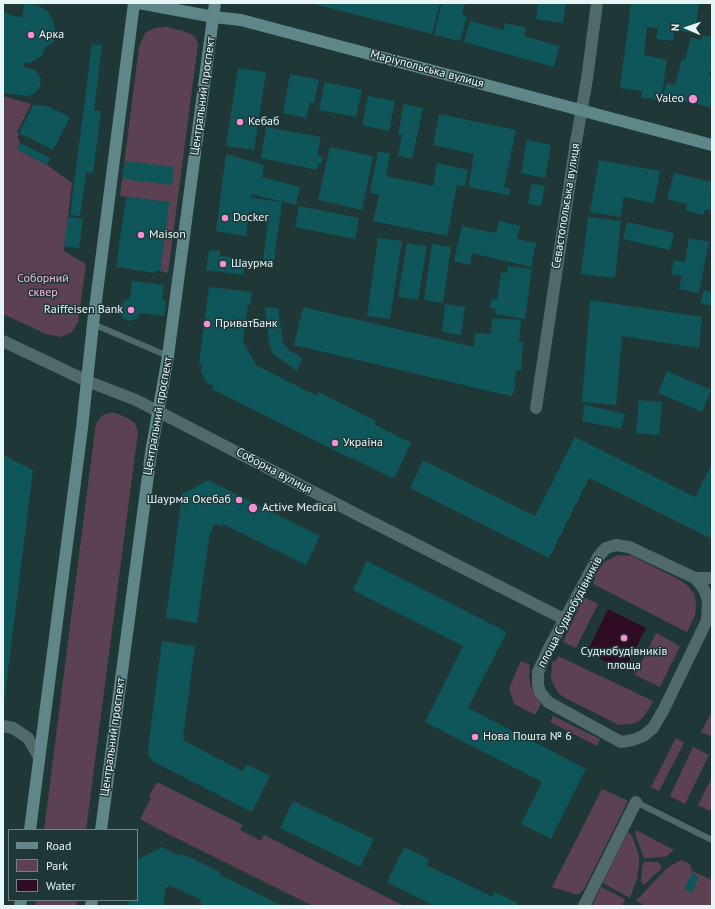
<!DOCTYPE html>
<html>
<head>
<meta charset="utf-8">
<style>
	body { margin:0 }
	#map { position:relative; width:715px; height:909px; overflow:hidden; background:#203738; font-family:"PT Sans",sans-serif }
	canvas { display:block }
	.frame { position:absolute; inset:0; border:4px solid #e8f5f6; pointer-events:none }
	.legend { position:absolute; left:8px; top:829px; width:130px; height:72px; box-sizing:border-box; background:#203738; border:1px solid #708384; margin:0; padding:5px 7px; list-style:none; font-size:12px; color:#e8f5f6 }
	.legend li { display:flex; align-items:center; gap:8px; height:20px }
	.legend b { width:20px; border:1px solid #708384 }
	.north { position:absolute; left:667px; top:8px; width:40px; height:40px; -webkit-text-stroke:3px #203738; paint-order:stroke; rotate:272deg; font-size:11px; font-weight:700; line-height:16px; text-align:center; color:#e8f5f6 }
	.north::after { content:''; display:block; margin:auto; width:14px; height:18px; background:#e8f5f6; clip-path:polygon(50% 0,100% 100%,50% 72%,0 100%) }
</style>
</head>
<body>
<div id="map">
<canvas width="715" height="909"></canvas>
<div class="frame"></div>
<ul class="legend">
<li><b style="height:5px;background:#5f878a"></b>Road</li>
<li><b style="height:11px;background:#5c4153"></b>Park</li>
<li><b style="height:11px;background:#2e0c24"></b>Water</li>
</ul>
<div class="north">N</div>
</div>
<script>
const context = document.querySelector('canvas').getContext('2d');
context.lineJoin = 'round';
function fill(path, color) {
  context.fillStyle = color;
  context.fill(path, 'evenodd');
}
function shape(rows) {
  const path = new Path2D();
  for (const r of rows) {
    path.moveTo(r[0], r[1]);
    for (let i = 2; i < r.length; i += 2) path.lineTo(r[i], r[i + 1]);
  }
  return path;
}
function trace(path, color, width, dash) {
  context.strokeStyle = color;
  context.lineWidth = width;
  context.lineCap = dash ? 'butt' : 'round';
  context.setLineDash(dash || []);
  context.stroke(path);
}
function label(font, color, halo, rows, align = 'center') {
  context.font = font + ' "PT Sans",sans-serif';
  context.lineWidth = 3;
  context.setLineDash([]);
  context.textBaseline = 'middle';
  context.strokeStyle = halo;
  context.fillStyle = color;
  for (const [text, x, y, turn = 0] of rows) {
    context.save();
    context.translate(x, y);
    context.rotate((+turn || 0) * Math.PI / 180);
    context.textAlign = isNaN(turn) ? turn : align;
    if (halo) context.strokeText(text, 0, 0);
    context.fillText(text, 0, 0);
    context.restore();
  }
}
const green = shape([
	[166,27,180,30,190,34,195,37,198,44,168,273,160,271,169,202,120,196,139,47,145,33,155,28],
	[3,96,31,104,17,132,19,134,17,138,20,141,17,149,48,166,72,183,64,251,86,264,78,322,72,332,61,337,46,334,3,314],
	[110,413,116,413,125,417,135,423,138,432,86,830,44,830,95,430,97,422,100,418,103,415],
	[618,555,632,556,680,580,688,586,695,595,696,606,695,615,687,632,593,584,595,579,594,578,604,562],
	[584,597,598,604,576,648,563,642],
	[656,633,680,646,660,687,635,675],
	[558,656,653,701,650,707,644,716,639,721,631,724,619,725,565,698,558,693,551,679,552,663,553,661,555,662],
	[521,661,530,665,529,677,531,687,541,704,535,715,514,704,509,688],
	[711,713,712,713,712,737,701,732],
	[553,716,600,739,597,746,550,722],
	[676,738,684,743,659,791,651,787],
	[693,747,709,755,685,804,670,796],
	[712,777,712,807,710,811,698,805],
	[157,782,243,825,240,830,261,841,264,835,404,906,313,906,168,834,140,819,151,798,149,796],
	[602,789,628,801,584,889,580,894,575,894,552,887],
	[636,829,636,830,674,850,665,857,644,858,635,834],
	[628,832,632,836,639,855,639,865,637,879,630,898,603,883],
	[681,860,690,864,692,871,712,880,712,906,646,906,636,901,667,868],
	[644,862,658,862,661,866,661,869,644,885,641,881,642,866],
	[601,887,625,899,622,906,592,906],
	[36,900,77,900,76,906,35,906]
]);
const water = shape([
	[608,609,646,628,624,671,587,652]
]);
const building = shape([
	[25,3,37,5,47,11,52,18,55,29,54,42,46,46,42,55,34,61,29,63,24,63,24,67,32,69,36,71,41,79,40,85,38,90,32,95,28,96,3,93,4,12,13,16,22,17],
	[310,3,440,3,432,34],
	[442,3,465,3,462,15,467,16,460,41,434,35],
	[538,3,566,3,563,23,536,19],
	[631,3,699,3,695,33,675,30,673,41,656,39,658,28,640,26,647,27,644,55,667,60,662,94,657,94,657,99,641,98,642,91,620,88],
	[470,21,503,30,505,23,526,28,524,36,559,46,554,67,464,42],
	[703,35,712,37,712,72,710,72,709,75,712,76,712,108,663,95,667,83,675,85,682,59,685,60,691,37,701,40],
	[92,44,102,45,94,111,101,111,93,173,86,172,80,216,70,215],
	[238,68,266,72,254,150,226,146],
	[290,74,319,80,314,103,310,102,306,118,283,113],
	[325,82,362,90,356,117,319,110],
	[368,96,395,101,389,131,362,125],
	[404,104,423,108,412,159,398,156,402,134,398,134],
	[33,105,47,106,70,117,53,150,19,133],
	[439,114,516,130,504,187,510,188,509,195,468,187,474,154,433,145],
	[266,127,321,137,317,155,323,157,322,163,318,163,317,170,261,158],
	[527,140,551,145,545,178,521,173],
	[20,143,50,158,47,165,17,149],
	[330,147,373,156,362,210,318,200],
	[378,151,390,154,386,176,433,186,437,163,468,170,465,186,457,185,447,236,373,221,379,195,370,193],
	[226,154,264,165,262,177,300,187,296,205,251,194,251,198,282,202,274,260,263,259,269,215,249,212,246,236,216,231],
	[599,160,660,171,654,203,624,197,620,217,590,212],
	[125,161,174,167,172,185,123,179],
	[674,173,712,182,712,211,705,209,703,215,686,211,687,204,667,199],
	[532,184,545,186,541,206,528,204],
	[126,197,169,202,160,271,156,271,155,273,116,267],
	[299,206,359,218,355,239,295,227],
	[68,217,83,219,79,248,64,246],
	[588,217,621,221,615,278,581,274],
	[499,221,520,226,517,239,536,243,531,267,472,253,470,265,454,261,462,226,496,233],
	[627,222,674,233,670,250,623,239],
	[378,238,402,241,390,319,367,316],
	[689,238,709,242,699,293,679,289,682,276,671,274,674,260,685,262],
	[407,243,427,246,418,300,398,297],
	[432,244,451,247,443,303,424,300],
	[209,250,220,251,220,256,245,259,243,275,206,270],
	[508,266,532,269,525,319,495,314,496,309,490,308,492,299,497,300,501,272,507,273],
	[132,281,164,285,162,300,166,301,164,316,140,313,137,318,131,321,124,319,120,314,120,307,124,301,130,299],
	[209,287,252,292,250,305,248,305,243,341,256,365,317,396,319,392,376,421,374,424,411,443,395,477,392,478,352,458,352,459,212,389,214,386,207,383,201,372,202,364,199,364],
	[704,290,712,292,712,306,700,303],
	[590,300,702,317,699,348,622,336,616,405,582,402],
	[445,304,465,307,461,335,442,332],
	[265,307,278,308,283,343,289,350,302,358,297,371,273,354,269,343],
	[303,307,474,347,475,333,491,334,492,318,521,320,519,342,523,342,521,371,516,371,514,393,510,396,294,345],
	[667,371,711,390,702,412,658,393],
	[639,400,662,402,659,435,636,433],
	[585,405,625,414,621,429,582,421],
	[575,437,695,497,712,464,712,535,710,538,589,478,549,558,410,488,423,460,535,516],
	[3,455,33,470,4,702,3,702],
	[208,480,320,536,306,565,223,524,222,527,216,524,213,525,212,531,210,531,197,623,166,618,182,494],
	[367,561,507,632,468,708,586,769,551,839,521,824,542,782,425,722,463,646,353,590],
	[162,641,195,646,183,736,185,741,242,771,247,764,270,776,252,812,154,762,148,755,149,741],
	[293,801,374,839,360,867,280,828],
	[162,847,180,856,181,853,220,872,219,874,283,906,206,906,199,903,201,900,169,885,166,888,163,906,128,906,129,900,137,900,137,860],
	[404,847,429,859,426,865,493,897,495,892,518,903,516,906,435,906,387,882],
	[692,873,699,877,692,893,684,889]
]);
const lane = shape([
	[93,324,168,356],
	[636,802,712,840]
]);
const street = shape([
	[3,341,87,381,136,400,360,516,564,619],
	[536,408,576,142,587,79,597,3],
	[695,578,712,578],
	[707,620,708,600,704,589,695,578,629,547,616,545,606,548,598,557,548,650,538,672,538,685,540,692,548,702,621,742,633,740,643,736,653,728,664,709,712,610],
	[3,726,13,728,28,738,39,757],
	[584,906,636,802]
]);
const secondary = shape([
	[139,3,214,17,241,20,712,145],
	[30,830,82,428,93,324,134,3],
	[101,830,151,453,168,356,215,3],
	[20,906,21,900],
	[91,906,92,900]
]);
const markers = [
	[31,35,4,"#f491d4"],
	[693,99,5,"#f491d4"],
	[240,122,4,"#f491d4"],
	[225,218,4,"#f491d4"],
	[141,235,4,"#f491d4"],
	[223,264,4,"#f491d4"],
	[131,310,4,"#f491d4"],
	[207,324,4,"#f491d4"],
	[335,443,4,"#f491d4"],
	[239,500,4,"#f491d4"],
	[253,508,5,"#f491d4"],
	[624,638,4,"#f491d4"],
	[475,737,4,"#f491d4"]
];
const poiNames = [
	["Арка",39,35],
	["Valeo",684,99,"right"],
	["Кебаб",248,122],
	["Docker",233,218],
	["Maison",149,235],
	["Шаурма",231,264],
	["Raiffeisen Bank",123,310,"right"],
	["ПриватБанк",215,324],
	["Україна",343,443],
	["Шаурма Окебаб",231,500,"right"],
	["Active Medical",262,508],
	["Суднобудівників",624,652,"center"],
	["площа",624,666,"center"],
	["Нова Пошта № 6",483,737]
];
const streetNames = [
	["Маріупольська вулиця",427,69,15],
	["Центральний проспект",203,96,-82],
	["Севастопольська вулиця",566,206,-81],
	["Центральний проспект",158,416,-80],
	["Соборна вулиця",274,471,28],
	["площа Суднобудівників",570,612,-62],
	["Центральний проспект",113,737,-82]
];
const parkNames = [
	["Соборний",43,279],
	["сквер",43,293]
];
fill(green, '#5c4153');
fill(water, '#2e0c24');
fill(building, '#0f565b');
trace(lane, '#50696b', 6);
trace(street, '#50696b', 12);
trace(secondary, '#5f878a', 12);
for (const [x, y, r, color] of markers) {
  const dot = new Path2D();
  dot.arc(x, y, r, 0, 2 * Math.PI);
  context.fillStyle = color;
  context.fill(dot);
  trace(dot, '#203738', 1.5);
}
label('12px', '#e8f5f6', '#203738', poiNames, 'left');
label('12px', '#e8f5f6', '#203738', streetNames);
label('12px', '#f9b6e2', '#203738', parkNames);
</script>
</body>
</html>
